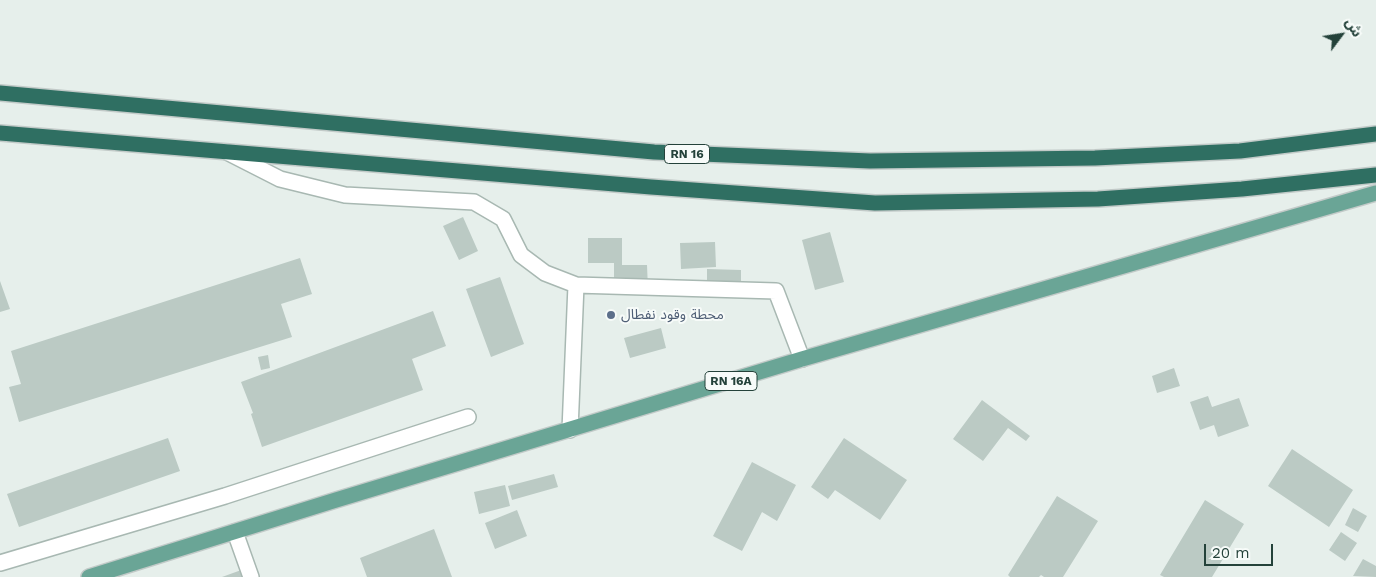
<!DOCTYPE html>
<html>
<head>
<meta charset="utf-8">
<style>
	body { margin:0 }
	#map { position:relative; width:1376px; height:577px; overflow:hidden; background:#e6efeb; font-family:"Work Sans","Noto Sans Arabic",sans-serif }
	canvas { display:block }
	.north { position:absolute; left:1316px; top:10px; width:50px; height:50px; -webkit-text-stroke:4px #f7fbf9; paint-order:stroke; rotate:59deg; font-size:14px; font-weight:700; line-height:20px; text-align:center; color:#24423a }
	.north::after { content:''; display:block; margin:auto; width:18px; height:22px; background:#24423a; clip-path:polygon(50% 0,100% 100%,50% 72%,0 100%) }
	.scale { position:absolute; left:1204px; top:544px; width:69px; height:22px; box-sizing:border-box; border:2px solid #24423a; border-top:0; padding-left:6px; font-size:15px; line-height:18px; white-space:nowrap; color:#24423a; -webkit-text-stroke:4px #f7fbf9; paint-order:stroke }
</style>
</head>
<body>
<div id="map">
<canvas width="1376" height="577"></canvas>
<div class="north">ش</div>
<div class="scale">20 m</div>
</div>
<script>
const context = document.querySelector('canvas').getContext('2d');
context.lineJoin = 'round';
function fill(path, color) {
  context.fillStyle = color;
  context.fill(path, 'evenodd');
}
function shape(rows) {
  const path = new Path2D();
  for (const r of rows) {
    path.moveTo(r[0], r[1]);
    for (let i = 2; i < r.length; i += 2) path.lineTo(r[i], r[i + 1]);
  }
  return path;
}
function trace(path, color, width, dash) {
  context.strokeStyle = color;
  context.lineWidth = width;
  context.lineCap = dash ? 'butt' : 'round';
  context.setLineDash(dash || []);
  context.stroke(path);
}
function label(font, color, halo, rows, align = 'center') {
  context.font = font + ' "Work Sans","Noto Sans Arabic",sans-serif';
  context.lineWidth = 4;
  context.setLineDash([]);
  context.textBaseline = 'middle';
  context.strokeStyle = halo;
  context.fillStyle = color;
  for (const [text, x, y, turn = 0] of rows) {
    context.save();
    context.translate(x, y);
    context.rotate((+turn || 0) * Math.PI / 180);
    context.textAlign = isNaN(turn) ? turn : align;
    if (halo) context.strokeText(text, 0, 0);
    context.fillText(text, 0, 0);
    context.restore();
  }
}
const building = shape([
	[463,217,478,251,459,260,443,226],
	[830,232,844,282,815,290,802,240],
	[588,238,622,238,622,265,647,265,648,289,614,289,614,263,588,263],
	[715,242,716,267,681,269,680,243],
	[300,258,312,294,281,304,292,337,19,422,9,387,21,384,11,351],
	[707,269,741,270,741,294,707,293],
	[500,277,524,344,491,357,466,289],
	[0,281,10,309,0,312],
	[433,311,446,346,412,359,423,390,262,447,251,414,253,413,241,382],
	[661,328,666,348,630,358,624,338],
	[268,355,270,368,261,370,258,357],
	[1174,368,1180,386,1157,393,1152,376],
	[1208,396,1212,407,1239,398,1249,426,1218,437,1214,425,1200,430,1190,402],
	[982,400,1030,436,1026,441,1008,428,983,461,953,439],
	[168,438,180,471,19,527,7,494],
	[844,438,907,480,880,520,835,490,828,499,811,487],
	[1292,449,1353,490,1329,527,1268,486],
	[752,462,796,485,777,521,762,512,742,551,713,536],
	[554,474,558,487,512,500,508,486],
	[505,485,510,506,479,514,474,492],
	[1057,496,1098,521,1063,577,1044,577,1041,575,1039,577,1010,577,1008,575],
	[1205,500,1244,524,1212,577,1164,577,1160,575],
	[1353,508,1367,516,1358,532,1345,525],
	[517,510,527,536,495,549,485,523],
	[434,529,452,577,367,577,360,558],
	[1341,532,1357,543,1345,561,1329,550],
	[1363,559,1376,566,1376,577,1353,576],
	[244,569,247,577,222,577]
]);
const minor = shape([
	[227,152,280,179,345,195,474,202,503,219,521,255,545,273,576,285,776,291,802,359],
	[570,430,576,285],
	[235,532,251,577],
	[0,563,225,496,468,417]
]);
const major = shape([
	[89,577,336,500,802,359,1376,193]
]);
const highway = shape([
	[0,93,654,152,870,161,1095,158,1240,151,1376,134],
	[0,133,651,187,875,203,1098,199,1242,189,1376,175]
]);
const markers = [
	[611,315,5,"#5c6f8a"]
];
const shields = [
	[687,154,45],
	[731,381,52]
];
const shieldNames = [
	["RN 16",687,154],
	["RN 16A",731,381]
];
const serviceNames = [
	["محطة وقود نفطال",621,315]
];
fill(building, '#bbcac4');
trace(minor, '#a8b8b2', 18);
trace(major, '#c2cac8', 18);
trace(highway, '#c2cac8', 18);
trace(minor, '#fff', 15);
trace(major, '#6aa596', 15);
trace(highway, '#2f6f62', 15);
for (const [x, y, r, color] of markers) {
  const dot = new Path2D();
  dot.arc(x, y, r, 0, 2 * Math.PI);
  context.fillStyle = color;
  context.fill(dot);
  trace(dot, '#f7fbf9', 2);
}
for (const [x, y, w] of shields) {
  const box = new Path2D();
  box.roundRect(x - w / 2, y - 9.5, w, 19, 4);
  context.fillStyle = '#f7fbf9';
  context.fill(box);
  trace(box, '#24423a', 1);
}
label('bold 12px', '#24423a', null, shieldNames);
label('14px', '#4e5e75', '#f7fbf9', serviceNames, 'left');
</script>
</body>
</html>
